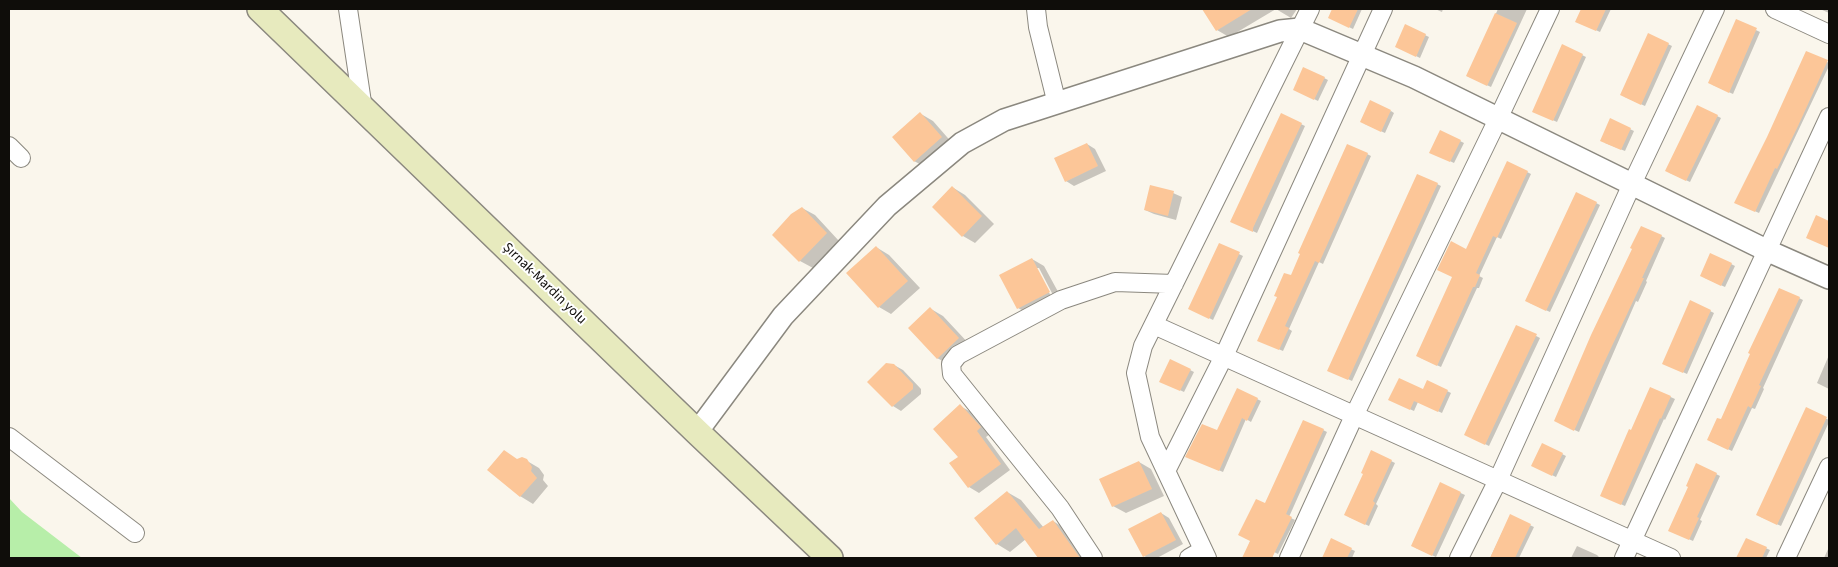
<!DOCTYPE html>
<html>
<head>
<meta charset="utf-8">
<style>
	body { margin:0 }
	#map { position:relative; width:1838px; height:567px; overflow:hidden; background:#faf6ec; font-family:"Source Sans 3",sans-serif }
	canvas { display:block }
	.frame { position:absolute; inset:0; border:10px solid #0f0d0a; pointer-events:none }
</style>
</head>
<body>
<div id="map">
<canvas width="1838" height="567"></canvas>
<div class="frame"></div>
</div>
<script>
const context = document.querySelector('canvas').getContext('2d');
context.lineJoin = 'round';
function fill(path, color) {
  context.fillStyle = color;
  context.fill(path, 'evenodd');
}
function shape(rows) {
  const path = new Path2D();
  for (const r of rows) {
    path.moveTo(r[0], r[1]);
    for (let i = 2; i < r.length; i += 2) path.lineTo(r[i], r[i + 1]);
  }
  return path;
}
function trace(path, color, width, dash) {
  context.strokeStyle = color;
  context.lineWidth = width;
  context.lineCap = dash ? 'butt' : 'round';
  context.setLineDash(dash || []);
  context.stroke(path);
}
function label(font, color, halo, rows, align = 'center') {
  context.font = font + ' "Source Sans 3",sans-serif';
  context.lineWidth = 4;
  context.setLineDash([]);
  context.textBaseline = 'middle';
  context.strokeStyle = halo;
  context.fillStyle = color;
  for (const [text, x, y, turn = 0] of rows) {
    context.save();
    context.translate(x, y);
    context.rotate((+turn || 0) * Math.PI / 180);
    context.textAlign = isNaN(turn) ? turn : align;
    if (halo) context.strokeText(text, 0, 0);
    context.fillText(text, 0, 0);
    context.restore();
  }
}
const water = shape([
	[9,498,22,512,82,558,9,558]
]);
const shadow = shape([
	[1204,9,1276,9,1229,37,1217,30],
	[1276,9,1297,9,1291,18],
	[1334,9,1362,9,1353,29,1330,18],
	[1435,9,1443,9,1442,12],
	[1498,9,1527,9,1491,87,1467,76],
	[1582,9,1611,9,1600,32,1576,21],
	[1820,9,1829,9,1829,13],
	[1737,21,1760,32,1733,94,1713,85],
	[1406,26,1429,37,1420,58,1400,48],
	[1649,35,1672,46,1645,106,1625,97],
	[1807,52,1829,63,1829,66,1759,213,1739,204],
	[1582,55,1586,57,1557,122,1537,113],
	[1324,78,1328,80,1318,101,1298,91],
	[1391,111,1394,113,1385,133,1365,124],
	[921,114,933,121,954,145,927,168,914,161],
	[1282,115,1305,126,1257,233,1236,223],
	[1717,116,1721,118,1690,182,1670,173],
	[1611,120,1634,131,1625,151,1605,143],
	[1460,141,1464,143,1454,163,1435,154],
	[1087,144,1095,149,1106,171,1074,186,1066,181],
	[1367,154,1371,156,1323,264,1319,262,1289,329,1292,331,1283,351,1262,342,1302,254],
	[1527,172,1531,174,1501,239,1497,237,1479,276,1483,278,1479,288,1477,288,1441,367,1421,358,1467,250],
	[1437,184,1441,186,1352,381,1333,372],
	[952,187,965,195,994,224,975,243,963,236],
	[1173,193,1182,197,1176,220,1154,214,1145,210],
	[1596,203,1600,205,1550,312,1530,303],
	[802,208,815,215,839,241,813,268,800,261,773,235],
	[1661,236,1665,238,1646,281,1647,282,1638,302,1636,301,1579,432,1559,423],
	[1220,245,1243,256,1213,320,1193,310],
	[876,247,889,255,920,288,891,314,879,307],
	[1032,259,1044,266,1062,299,1031,315,1018,308],
	[1036,268,1039,268,1054,297,1052,298],
	[1731,264,1735,266,1725,287,1705,278],
	[1799,298,1803,300,1763,388,1764,389,1755,409,1752,408,1732,451,1712,442,1721,421],
	[931,309,943,316,971,346,950,365,937,358],
	[1710,311,1714,313,1687,374,1668,365],
	[1517,326,1540,338,1489,446,1469,436],
	[1829,355,1829,389,1817,383],
	[894,365,903,370,921,389,921,394,901,411,893,406,869,382],
	[1190,370,1194,372,1184,392,1165,383],
	[1651,388,1675,399,1665,420,1664,419,1625,506,1605,497,1631,432],
	[1423,391,1447,391,1451,393,1442,413,1418,402,1414,411,1394,402],
	[1257,399,1261,401,1251,422,1246,419,1223,472,1190,458],
	[960,406,971,412,990,434,986,437,1010,470,979,493,969,487,960,457],
	[1806,409,1829,420,1829,422,1781,526,1761,517],
	[1323,430,1327,432,1289,517,1295,520,1278,554,1274,552,1272,558,1243,558,1266,505],
	[1562,454,1566,456,1556,477,1537,468],
	[522,458,539,468,544,475,543,480,548,486,533,504,520,496,518,460],
	[1391,461,1395,463,1376,504,1378,506,1369,526,1349,517],
	[1139,462,1151,469,1164,496,1126,513,1113,506],
	[1716,474,1720,476,1700,520,1702,521,1693,541,1673,532],
	[1441,484,1465,495,1436,557,1416,548],
	[1007,492,1021,500,1044,528,1053,521,1066,529,1088,558,1040,558,1026,539,1010,552,997,544],
	[1161,513,1169,518,1183,544,1157,558,1148,558,1144,556],
	[1510,516,1534,527,1519,558,1490,558],
	[1746,539,1770,550,1766,558,1738,558],
	[1331,540,1355,551,1352,558,1323,558],
	[1577,546,1597,555,1600,558,1571,558],
	[1829,547,1829,558,1824,558]
]);
const building = shape([
	[1202,9,1252,9,1216,31],
	[1332,9,1358,9,1349,28,1328,18],
	[1581,9,1606,9,1596,31,1575,22],
	[1495,13,1517,23,1487,86,1466,76],
	[1736,19,1757,28,1729,93,1708,83],
	[1405,24,1426,34,1416,57,1395,47],
	[1648,33,1669,43,1641,105,1620,95],
	[1562,44,1583,54,1553,121,1532,112],
	[1806,51,1828,60,1798,126,1777,169,1775,168,1755,212,1734,203,1767,137],
	[1303,67,1325,77,1314,100,1293,90],
	[1370,100,1391,110,1381,132,1360,122],
	[1697,105,1718,115,1686,181,1665,171],
	[920,112,942,137,914,162,892,137],
	[1281,113,1302,123,1253,228,1253,232,1230,222],
	[1610,118,1631,128,1621,150,1600,141],
	[1440,130,1461,140,1450,162,1429,153],
	[1087,143,1098,166,1065,182,1054,158],
	[1347,144,1368,153,1319,263,1315,261,1285,326,1289,328,1279,350,1257,341,1277,297,1274,296,1284,273,1291,275,1300,254,1298,253],
	[1507,161,1528,171,1497,238,1493,236,1476,273,1480,275,1475,287,1473,287,1437,366,1416,356,1452,277,1437,270,1451,241,1466,249],
	[1417,174,1438,183,1348,380,1327,371],
	[1150,185,1174,191,1168,216,1144,210],
	[952,186,982,216,962,237,932,207],
	[1576,192,1597,202,1546,311,1525,301],
	[802,207,827,233,799,262,772,235,791,214],
	[1816,215,1829,221,1829,248,1806,238],
	[1641,226,1662,235,1642,278,1644,278,1603,365,1574,431,1554,421,1591,335,1632,249,1630,248],
	[1219,243,1240,252,1209,319,1188,309],
	[876,246,908,281,878,308,846,273],
	[1710,253,1732,263,1721,286,1700,276],
	[1032,258,1050,292,1017,309,999,275],
	[1779,288,1800,297,1759,385,1761,386,1751,408,1748,406,1728,450,1707,440,1717,418,1721,419,1750,354,1748,353],
	[1690,300,1711,310,1683,373,1662,364],
	[930,307,959,338,937,359,908,328],
	[1516,325,1537,334,1485,445,1464,435],
	[1170,359,1191,369,1180,391,1159,382],
	[886,363,894,364,913,384,913,389,892,407,867,382],
	[1399,378,1423,389,1427,380,1448,390,1438,412,1414,401,1410,410,1388,400],
	[1650,387,1671,396,1661,419,1660,418,1621,505,1600,496,1629,429,1631,430],
	[1237,388,1258,398,1247,421,1242,418,1219,471,1185,457,1202,424,1217,430],
	[960,404,981,427,977,431,1001,464,968,488,949,463,958,457,933,429],
	[1806,407,1827,417,1777,525,1756,515],
	[1303,420,1324,429,1286,514,1292,517,1272,558,1242,558,1250,541,1238,535,1256,499,1265,503],
	[1542,443,1563,453,1552,476,1531,466],
	[504,450,517,459,522,457,527,459,532,467,531,471,537,478,520,497,487,470],
	[1371,450,1392,460,1373,501,1375,503,1365,525,1344,515,1363,474,1361,473],
	[1139,461,1152,489,1112,507,1099,479],
	[1696,463,1717,473,1697,517,1699,518,1689,540,1668,531,1688,487,1686,486],
	[1440,482,1461,492,1432,556,1411,546],
	[1007,491,1039,529,1053,520,1080,558,1038,558,1016,528,996,545,974,518],
	[1161,512,1176,540,1143,557,1128,529],
	[1510,514,1531,524,1515,558,1490,558],
	[1331,538,1352,548,1347,558,1322,558],
	[1746,538,1767,547,1762,558,1736,558]
]);
const minor = shape([
	[348,9,363,109],
	[1036,9,1038,27,1057,104],
	[1775,9,1829,34],
	[9,146,21,158],
	[1154,325,1671,558],
	[9,437,135,533],
	[1166,471,1224,356,1383,9],
	[1093,558,1060,508,952,374,951,364,958,355,1061,300,1115,282,1174,284],
	[1189,558,1203,550],
	[1207,558,1150,437,1136,373,1143,346,1310,9],
	[1289,558,1354,416,1498,119,1550,9],
	[1459,558,1498,480,1632,184,1715,9],
	[1624,558,1829,117],
	[1786,558,1829,467]
]);
const tertiary = shape([
	[697,432,783,316,887,206,962,143,1004,120,1280,31,1300,29,1414,77,1766,250,1829,278]
]);
const secondary = shape([
	[260,9,697,432,830,558]
]);
const streetNames = [
	["Şırnak-Mardin yolu",544,284,44]
];
fill(water, '#b7eea9');
fill(shadow, '#0003');
fill(building, '#fcc698');
trace(minor, '#8b887f', 20);
trace(tertiary, '#8b887f', 24);
trace(secondary, '#8b887f', 28);
trace(minor, '#fff', 18);
trace(tertiary, '#fff', 21);
trace(secondary, '#e7eabe', 25);
label('14px', '#0f0d0a', '#fff', streetNames);
</script>
</body>
</html>
